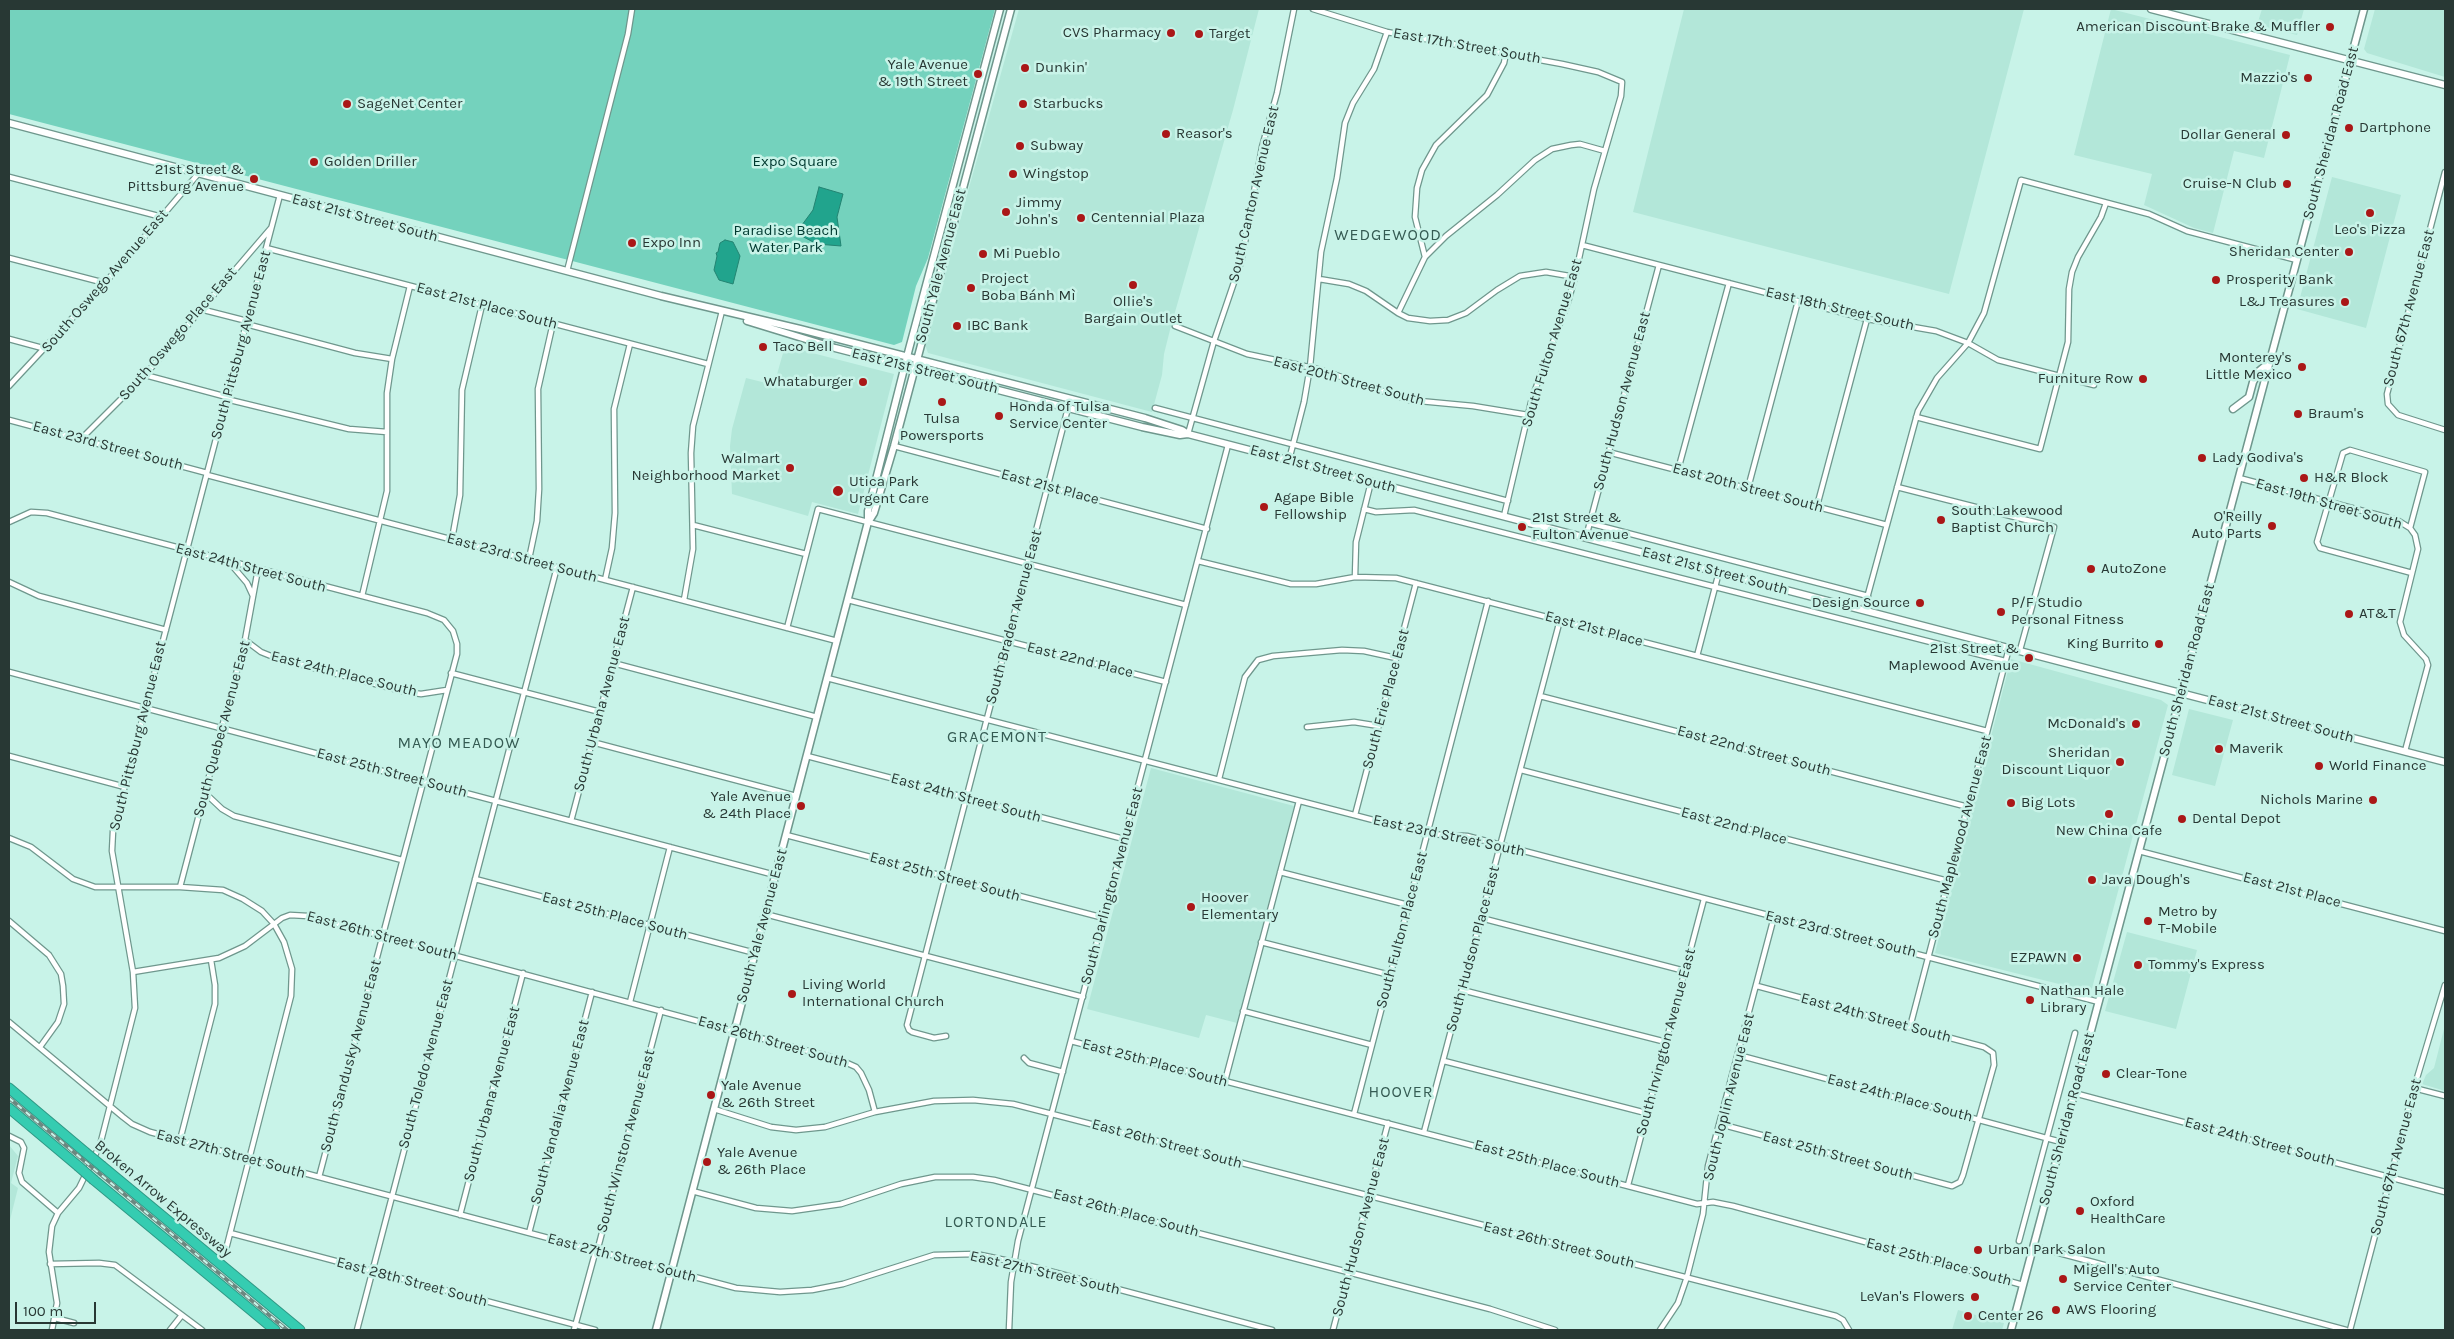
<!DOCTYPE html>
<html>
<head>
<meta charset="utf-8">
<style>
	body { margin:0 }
	#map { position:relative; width:2454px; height:1339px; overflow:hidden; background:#c8f3e8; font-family:Karla,sans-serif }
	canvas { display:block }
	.frame { position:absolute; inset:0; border:10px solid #283834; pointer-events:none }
	.scale { position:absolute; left:15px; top:1302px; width:81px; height:22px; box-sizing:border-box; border:2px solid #283834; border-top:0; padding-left:6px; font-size:15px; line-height:18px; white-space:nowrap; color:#283834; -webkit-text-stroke:4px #c8f3e8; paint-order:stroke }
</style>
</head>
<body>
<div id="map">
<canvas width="2454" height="1339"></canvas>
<div class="frame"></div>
<div class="scale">100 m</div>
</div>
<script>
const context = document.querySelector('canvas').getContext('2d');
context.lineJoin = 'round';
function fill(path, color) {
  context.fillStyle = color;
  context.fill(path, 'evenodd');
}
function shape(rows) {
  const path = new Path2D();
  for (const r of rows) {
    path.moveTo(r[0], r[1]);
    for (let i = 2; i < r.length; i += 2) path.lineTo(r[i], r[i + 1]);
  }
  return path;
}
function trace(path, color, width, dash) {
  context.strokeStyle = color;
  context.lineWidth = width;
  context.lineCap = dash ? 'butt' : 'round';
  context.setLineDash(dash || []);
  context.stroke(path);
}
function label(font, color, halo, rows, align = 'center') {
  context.font = font + ' Karla,sans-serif';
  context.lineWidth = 5;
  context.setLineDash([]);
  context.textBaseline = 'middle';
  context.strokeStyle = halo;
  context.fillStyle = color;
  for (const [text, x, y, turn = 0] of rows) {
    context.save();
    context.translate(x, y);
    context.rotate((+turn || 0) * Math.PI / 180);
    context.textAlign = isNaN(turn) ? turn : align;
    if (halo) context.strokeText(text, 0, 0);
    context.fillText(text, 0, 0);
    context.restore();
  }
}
const built = shape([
	[1019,9,1259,9,1233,110,1171,326,1164,354,1162,375,1152,412,928,353,925,345],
	[1684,9,2024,9,1949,294,1633,212],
	[2111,9,2290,55,2264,158,2234,151,2213,233,2194,228,2144,205,2152,174,2074,155],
	[2262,9,2304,9,2297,35,2257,25],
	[2375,9,2445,9,2445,77,2367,53,2364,49],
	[2332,177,2401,195,2366,328,2297,309],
	[785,346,894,374,858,514,812,502,808,516,732,494,730,446,732,429,746,378,774,385],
	[2011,659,2161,700,2168,705,2091,992,1935,953],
	[2189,709,2233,720,2215,786,2172,775],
	[1151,768,1294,806,1237,1023,1206,1015,1199,1038,1087,1009],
	[2127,932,2197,950,2176,1029,2105,1011],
	[2445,1025,2445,1091,2422,1084,2426,1075,2434,1068],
	[9,1145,18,1156,11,1183,18,1188,9,1224],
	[1958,1310,2004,1323,2002,1330,1952,1330]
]);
const green = shape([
	[9,9,995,9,928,258,916,286,902,342,894,345,9,114]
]);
const water = shape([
	[819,187,843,194,837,217,841,246,817,244,796,233,813,210,819,187],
	[725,240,733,242,740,256,733,284,719,280,714,270,717,256,716,253,718,252,720,243,725,240]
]);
const street = shape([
	[1313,9,1387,32,1562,64,1598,72,1622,82,1621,96,1594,189,1575,277,1568,302,1532,398,1504,516],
	[2445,172,2387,394,2388,404,2398,415,2445,430],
	[9,177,162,217],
	[1582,245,1867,319,1936,331,1968,343,1998,360,2094,385],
	[266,248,708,364],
	[1425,257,1415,217,1417,188,1422,170,1436,145,1487,95,1504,63,1506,53],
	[9,258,105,283],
	[567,271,628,34,632,9],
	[1319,279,1349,284,1366,291,1398,313,1408,318,1430,321,1448,320,1466,313,1497,290,1520,276,1546,272,1575,277],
	[200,309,247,321],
	[1398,313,1425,257,1446,236,1497,195,1535,160,1552,149,1571,145,1580,144,1605,151],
	[246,324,355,353,392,359],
	[1175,326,1247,354,1318,369,1409,400,1473,406,1528,415],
	[9,339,46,349],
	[145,375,227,397],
	[9,386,105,283,198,174],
	[226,399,349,429,387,432],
	[1155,408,1508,501],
	[1916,417,2040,449,2068,342,2069,289,2072,272,2078,257,2101,217,2106,203],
	[9,420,207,473],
	[1188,434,1214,341,1242,259,1262,147,1277,93,1294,9],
	[81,439,145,375,271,228],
	[894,446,1207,529],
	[1608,452,1887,525],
	[1289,460,1304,402,1310,367,1321,252,1337,178,1345,123,1353,103,1374,69,1387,32],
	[1678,470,1729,283],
	[207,475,837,641],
	[2239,478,2397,520,2410,528,2415,535,2418,549,2400,622,2404,635,2426,659,2428,665,2405,751],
	[1897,487,2054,527,2020,650],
	[1748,488,1798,301],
	[1817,506,1867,319],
	[1364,509,1376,512,1414,510,2005,661],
	[9,522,31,512,47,513,427,613,444,620,453,631,457,644,457,654,319,1177],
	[1589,523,1868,596],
	[693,525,806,554],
	[2410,528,2425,472,2350,450,2343,453,2317,542,2320,548,2412,573],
	[1586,537,1659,265],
	[452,539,460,495,462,390,482,305],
	[529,559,537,521,539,489,538,389,553,323],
	[1198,561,1291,584,1316,584,1355,577,1396,578,1987,731],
	[229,562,247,583,253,596],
	[1355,577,1356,542,1371,482],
	[605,580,612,548,615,513,614,409,630,344],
	[9,582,39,596,166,630],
	[362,596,387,491,387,393,392,359,410,286],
	[684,600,693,549,691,453,693,426,722,311],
	[848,600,1166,682],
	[1864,609,1918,411,1937,378,1968,343,1984,313,2021,180,2149,214,2187,231,2297,260],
	[787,628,818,509,1186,605],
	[245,640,261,652,276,658,406,692,421,694,447,690],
	[1697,656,1719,572],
	[613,663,817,717],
	[9,672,775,875],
	[451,673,600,712],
	[827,678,1427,834,1467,836,2099,1002],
	[1540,696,1968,807],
	[1307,727,1354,722,1379,726],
	[592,742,796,796],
	[9,756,125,787],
	[807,756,1124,839],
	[1521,770,1948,881],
	[1219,779,1245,677,1258,660,1273,656,1342,650,1364,651,1396,658],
	[205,793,222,809,234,816,402,860],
	[1355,815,1416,583],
	[571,821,633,587],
	[786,835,1104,918],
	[9,838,31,847,73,879,95,887,180,887,223,890,243,899,262,911,274,924,284,942,292,969,291,996,225,1253],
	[2139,851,2445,931],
	[1280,872,1408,905],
	[475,879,755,953],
	[180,887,245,640,258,569],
	[765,914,1083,997],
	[1481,918,1685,971],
	[9,921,49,955,61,974,63,986,64,1004,58,1022,40,1047],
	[1261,942,1390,975],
	[133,972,219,958,245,946,282,918,290,915,308,916,838,1059,856,1067,861,1073,869,1090,875,1112],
	[1462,990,1666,1042],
	[630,1002,670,847],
	[1243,1011,1372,1045],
	[9,1022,123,1117,132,1124,150,1132,736,1288,780,1292,812,1290,843,1284,934,1255,976,1254,1019,1263,1272,1330],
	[1910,1027,2009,648],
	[946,1036,934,1038,912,1032,909,1030,907,1025,1068,408],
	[1071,1041,1697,1204,1713,1202,1733,1206,2023,1285],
	[1738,1055,2061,1142],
	[1024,1058,1029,1063,1063,1072],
	[1444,1061,1646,1113],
	[1225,1081,1299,801],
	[2414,1088,2445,1096],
	[2074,1093,2445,1192],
	[714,1109,771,1127,796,1130,825,1127,875,1112,934,1101,973,1100,1013,1104,1836,1316,1843,1320,1849,1330],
	[1354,1114,1488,601],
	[1720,1124,1952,1186,1960,1182,1963,1175,1994,1065,1993,1053,1984,1047,1757,986],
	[1424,1132,1560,620],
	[9,1136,21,1142,24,1148,19,1173,22,1182,58,1213],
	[180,1140,215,1004,215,985,211,960],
	[1628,1185,1704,899],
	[692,1191,756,1208,792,1211,841,1204,901,1184,935,1177,973,1177,994,1180,1490,1309,1555,1330],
	[460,1215,523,973],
	[230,1233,595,1330],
	[529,1233,592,992],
	[2019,1241,2075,1033],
	[2033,1246,2346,1330],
	[50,1264,99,1263,115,1265,202,1330],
	[55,1318,74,1323],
	[52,1330,57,1303,49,1252,52,1226,58,1213,79,1188,100,1145,135,1008,133,972,112,851,113,831,280,195],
	[170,1330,182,1315],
	[357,1330,557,567],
	[574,1330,594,1257,599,1244,661,1010],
	[1009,1330,1011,1282,1018,1241,1228,445],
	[1333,1330,1388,1123],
	[1660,1330,1678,1303,1687,1277,1703,1214,1708,1166,1774,917],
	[2350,1330,2414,1088,2445,985]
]);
const secondary = shape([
	[2151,9,2445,85],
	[9,123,661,296,800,329,1145,418,1182,430,1188,434,2445,762],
	[747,321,835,348,1142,427,1180,435,1188,434],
	[2233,409,2249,397,2253,382,2259,371,2270,362],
	[869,521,874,513,894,446,1011,9],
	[656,1330,868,522,868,511,909,349,1000,9],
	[2011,1330,2364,9]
]);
const highway = shape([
	[9,1088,85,1152],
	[9,1108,78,1166],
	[102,1166,300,1330],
	[94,1180,275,1330]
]);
const rail = shape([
	[9,1098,287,1330]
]);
const highwayBridge = shape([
	[85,1152,102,1166],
	[78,1166,94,1180]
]);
const markers = [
	[2330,27,5,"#aa1717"],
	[1171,33,5,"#aa1717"],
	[1199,34,5,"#aa1717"],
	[1025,68,5,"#aa1717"],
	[978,74,5,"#aa1717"],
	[2308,78,5,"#aa1717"],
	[347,104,5,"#aa1717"],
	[1023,104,5,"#aa1717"],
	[2349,128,5,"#aa1717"],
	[1166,134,5,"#aa1717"],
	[2286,135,5,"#aa1717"],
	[1020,146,5,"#aa1717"],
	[314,162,5,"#aa1717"],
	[1013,174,5,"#aa1717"],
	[254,179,5,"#aa1717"],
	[2287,184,5,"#aa1717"],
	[1006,212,5,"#aa1717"],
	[2370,213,5,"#aa1717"],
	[1081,218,5,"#aa1717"],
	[632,243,5,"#aa1717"],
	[2349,252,5,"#aa1717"],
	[983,254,5,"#aa1717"],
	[2216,280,5,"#aa1717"],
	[1133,285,5,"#aa1717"],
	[971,288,5,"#aa1717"],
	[2345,302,5,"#aa1717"],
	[957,326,5,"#aa1717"],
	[763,347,5,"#aa1717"],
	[2302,367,5,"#aa1717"],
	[2143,379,5,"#aa1717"],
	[863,382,5,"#aa1717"],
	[942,402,5,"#aa1717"],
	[2298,414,5,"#aa1717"],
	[999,416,5,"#aa1717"],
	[2202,458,5,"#aa1717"],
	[790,468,5,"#aa1717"],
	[2304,478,5,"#aa1717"],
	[838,491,6,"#aa1717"],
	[1264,507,5,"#aa1717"],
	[1941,520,5,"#aa1717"],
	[2272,526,5,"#aa1717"],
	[1522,527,5,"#aa1717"],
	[2091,569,5,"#aa1717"],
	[1920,603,5,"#aa1717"],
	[2001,612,5,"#aa1717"],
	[2349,614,5,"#aa1717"],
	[2159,644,5,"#aa1717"],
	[2029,658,5,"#aa1717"],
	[2136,724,5,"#aa1717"],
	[2219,749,5,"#aa1717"],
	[2120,762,5,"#aa1717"],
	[2319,766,5,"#aa1717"],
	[2373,800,5,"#aa1717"],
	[2011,803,5,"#aa1717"],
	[801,806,5,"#aa1717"],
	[2109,814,5,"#aa1717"],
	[2182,819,5,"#aa1717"],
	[2092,880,5,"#aa1717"],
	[1191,907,5,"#aa1717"],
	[2148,921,5,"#aa1717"],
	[2077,958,5,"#aa1717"],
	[2138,965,5,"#aa1717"],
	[792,994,5,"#aa1717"],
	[2030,1000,5,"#aa1717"],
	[2106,1074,5,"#aa1717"],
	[711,1095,5,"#aa1717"],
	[707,1162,5,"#aa1717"],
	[2080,1211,5,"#aa1717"],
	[1978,1250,5,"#aa1717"],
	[2063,1279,5,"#aa1717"],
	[1975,1297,5,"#aa1717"],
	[2056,1310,5,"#aa1717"],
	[1968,1316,5,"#aa1717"]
];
const poiNames = [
	["American Discount Brake & Muffler",2320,27,"right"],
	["CVS Pharmacy",1161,33,"right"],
	["Target",1209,34],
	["Yale Avenue",968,65,"right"],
	["& 19th Street",968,82,"right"],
	["Dunkin'",1035,68],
	["Mazzio's",2298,78,"right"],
	["SageNet Center",357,104],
	["Starbucks",1033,104],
	["Dartphone",2359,128],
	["Reasor's",1176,134],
	["Dollar General",2276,135,"right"],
	["Subway",1030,146],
	["Golden Driller",324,162],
	["21st Street &",244,170,"right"],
	["Pittsburg Avenue",244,187,"right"],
	["Wingstop",1023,174],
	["Cruise-N Club",2277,184,"right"],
	["Jimmy",1016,203],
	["John's",1016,220],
	["Centennial Plaza",1091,218],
	["Leo's Pizza",2370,230,"center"],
	["Expo Inn",642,243],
	["Sheridan Center",2339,252,"right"],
	["Mi Pueblo",993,254],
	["Project",981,279],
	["Boba Bánh Mì",981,296],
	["Prosperity Bank",2226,280],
	["Ollie's",1133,302,"center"],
	["Bargain Outlet",1133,319,"center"],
	["L&J Treasures",2335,302,"right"],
	["IBC Bank",967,326],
	["Taco Bell",773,347],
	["Monterey's",2292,358,"right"],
	["Little Mexico",2292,375,"right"],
	["Furniture Row",2133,379,"right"],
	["Whataburger",853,382,"right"],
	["Honda of Tulsa",1009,407],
	["Service Center",1009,424],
	["Braum's",2308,414],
	["Tulsa",942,419,"center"],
	["Powersports",942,436,"center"],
	["Lady Godiva's",2212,458],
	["Walmart",780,459,"right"],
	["Neighborhood Market",780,476,"right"],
	["H&R Block",2314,478],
	["Utica Park",849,482],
	["Urgent Care",849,499],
	["Agape Bible",1274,498],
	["Fellowship",1274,515],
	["South Lakewood",1951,511],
	["Baptist Church",1951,528],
	["O'Reilly",2262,517,"right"],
	["Auto Parts",2262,534,"right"],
	["21st Street &",1532,518],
	["Fulton Avenue",1532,535],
	["AutoZone",2101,569],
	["Design Source",1910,603,"right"],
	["P/F Studio",2011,603],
	["Personal Fitness",2011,620],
	["AT&T",2359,614],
	["King Burrito",2149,644,"right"],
	["21st Street &",2019,649,"right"],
	["Maplewood Avenue",2019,666,"right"],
	["McDonald's",2126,724,"right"],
	["Maverik",2229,749],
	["Sheridan",2110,753,"right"],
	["Discount Liquor",2110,770,"right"],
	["World Finance",2329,766],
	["Yale Avenue",791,797,"right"],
	["& 24th Place",791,814,"right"],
	["Nichols Marine",2363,800,"right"],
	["Big Lots",2021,803],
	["Dental Depot",2192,819],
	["New China Cafe",2109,831,"center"],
	["Java Dough's",2102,880],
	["Hoover",1201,898],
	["Elementary",1201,915],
	["Metro by",2158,912],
	["T-Mobile",2158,929],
	["EZPAWN",2067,958,"right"],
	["Tommy's Express",2148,965],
	["Living World",802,985],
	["International Church",802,1002],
	["Nathan Hale",2040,991],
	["Library",2040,1008],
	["Clear-Tone",2116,1074],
	["Yale Avenue",721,1086],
	["& 26th Street",721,1103],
	["Yale Avenue",717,1153],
	["& 26th Place",717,1170],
	["Oxford",2090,1202],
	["HealthCare",2090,1219],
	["Urban Park Salon",1988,1250],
	["Migell's Auto",2073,1270],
	["Service Center",2073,1287],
	["LeVan's Flowers",1965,1297,"right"],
	["AWS Flooring",2066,1310],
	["Center 26",1978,1316]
];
const streetNames = [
	["East 17th Street South",1467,46,10],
	["South Sheridan Road East",2331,133,-75],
	["South Canton Avenue East",1254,194,-77],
	["East 21st Street South",365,218,15],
	["South Yale Avenue East",941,266,-75],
	["South Oswego Avenue East",105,281,-49],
	["East 21st Place South",487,306,15],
	["South 67th Avenue East",2409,308,-75],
	["East 18th Street South",1840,309,13],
	["South Oswego Place East",178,334,-49],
	["South Fulton Avenue East",1552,343,-73],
	["South Pittsburg Avenue East",241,345,-75],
	["East 21st Street South",925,371,14],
	["East 20th Street South",1349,381,15],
	["South Hudson Avenue East",1622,401,-75],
	["East 23rd Street South",108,446,15],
	["East 21st Street South",1323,469,15],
	["East 21st Place",1050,487,15],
	["East 20th Street South",1748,488,15],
	["East 19th Street South",2329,504,16],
	["East 23rd Street South",522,558,15],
	["East 24th Street South",251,568,15],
	["East 21st Street South",1715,571,15],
	["South Braden Avenue East",1014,617,-75],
	["East 21st Place",1594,629,15],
	["East 22nd Place",1080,660,14],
	["South Sheridan Road East",2187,670,-75],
	["East 24th Place South",344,674,14],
	["South Erie Place East",1386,699,-75],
	["South Urbana Avenue East",602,704,-75],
	["East 21st Street South",2281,719,15],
	["South Quebec Avenue East",222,729,-75],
	["South Pittsburg Avenue East",138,736,-76],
	["East 22nd Street South",1754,751,15],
	["East 25th Street South",392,773,15],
	["East 24th Street South",966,798,15],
	["East 22nd Place",1734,826,15],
	["East 23rd Street South",1449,836,12],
	["South Maplewood Avenue East",1960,837,-75],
	["East 25th Street South",945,877,15],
	["South Darlington Avenue East",1112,886,-75],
	["East 21st Place",2292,890,15],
	["East 25th Place South",615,916,15],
	["South Yale Avenue East",762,926,-75],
	["South Fulton Place East",1402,930,-75],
	["East 23rd Street South",1841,934,14],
	["East 26th Street South",382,936,15],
	["South Hudson Place East",1473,949,-75],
	["East 24th Street South",1876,1018,15],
	["East 26th Street South",773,1042,16],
	["South Irvington Avenue East",1666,1042,-75],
	["South Sandusky Avenue East",351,1056,-75],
	["East 25th Place South",1155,1063,15],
	["South Toledo Avenue East",426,1064,-75],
	["South Urbana Avenue East",492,1094,-75],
	["South Joplin Avenue East",1729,1097,-76],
	["East 24th Place South",1900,1098,15],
	["South Vandalia Avenue East",560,1112,-75],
	["South Sheridan Road East",2067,1119,-75],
	["South Winston Avenue East",626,1141,-75],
	["East 24th Street South",2260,1142,15],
	["East 26th Street South",1167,1144,15],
	["East 27th Street South",231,1154,15],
	["East 25th Street South",1838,1156,15],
	["South 67th Avenue East",2396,1157,-75],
	["East 25th Place South",1547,1164,15],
	["Broken Arrow Expressway",163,1199,40],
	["East 26th Place South",1126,1213,15],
	["South Hudson Avenue East",1361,1227,-75],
	["East 26th Street South",1559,1245,14],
	["East 27th Street South",622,1258,15],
	["East 25th Place South",1939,1262,15],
	["East 27th Street South",1045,1273,13],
	["East 28th Street South",412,1282,15]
];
const parkNames = [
	["Expo Square",795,162],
	["Paradise Beach",786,231],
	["Water Park",786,248]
];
const neighbourhoodNames = [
	["WEDGEWOOD",1388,235],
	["GRACEMONT",997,737],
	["MAYO MEADOW",459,743],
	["HOOVER",1401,1092],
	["LORTONDALE",996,1222]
];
fill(built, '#b3e7d9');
fill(green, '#74d2bd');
fill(water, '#21a48d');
trace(water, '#238472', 1);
trace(street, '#6f978d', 7);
trace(secondary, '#6f978d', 9);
trace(highway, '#309885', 11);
trace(street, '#fff', 4.5);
trace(secondary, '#fff', 6);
trace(highway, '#35ccb1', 9);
trace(rail, '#6c8780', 4);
trace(rail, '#c8f3e8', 2, [5.5]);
trace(highwayBridge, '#309885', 11, []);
trace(highwayBridge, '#35ccb1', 9);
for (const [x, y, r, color] of markers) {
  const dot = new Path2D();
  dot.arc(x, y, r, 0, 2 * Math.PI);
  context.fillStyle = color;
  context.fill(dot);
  trace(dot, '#c8f3e8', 2);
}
label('15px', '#283834', '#c8f3e8', poiNames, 'left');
label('15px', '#283834', '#c8f3e8', streetNames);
label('15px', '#003930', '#c8f3e8', parkNames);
context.letterSpacing = '1px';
label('16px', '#355b53', '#c8f3e8', neighbourhoodNames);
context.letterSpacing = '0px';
</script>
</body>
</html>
